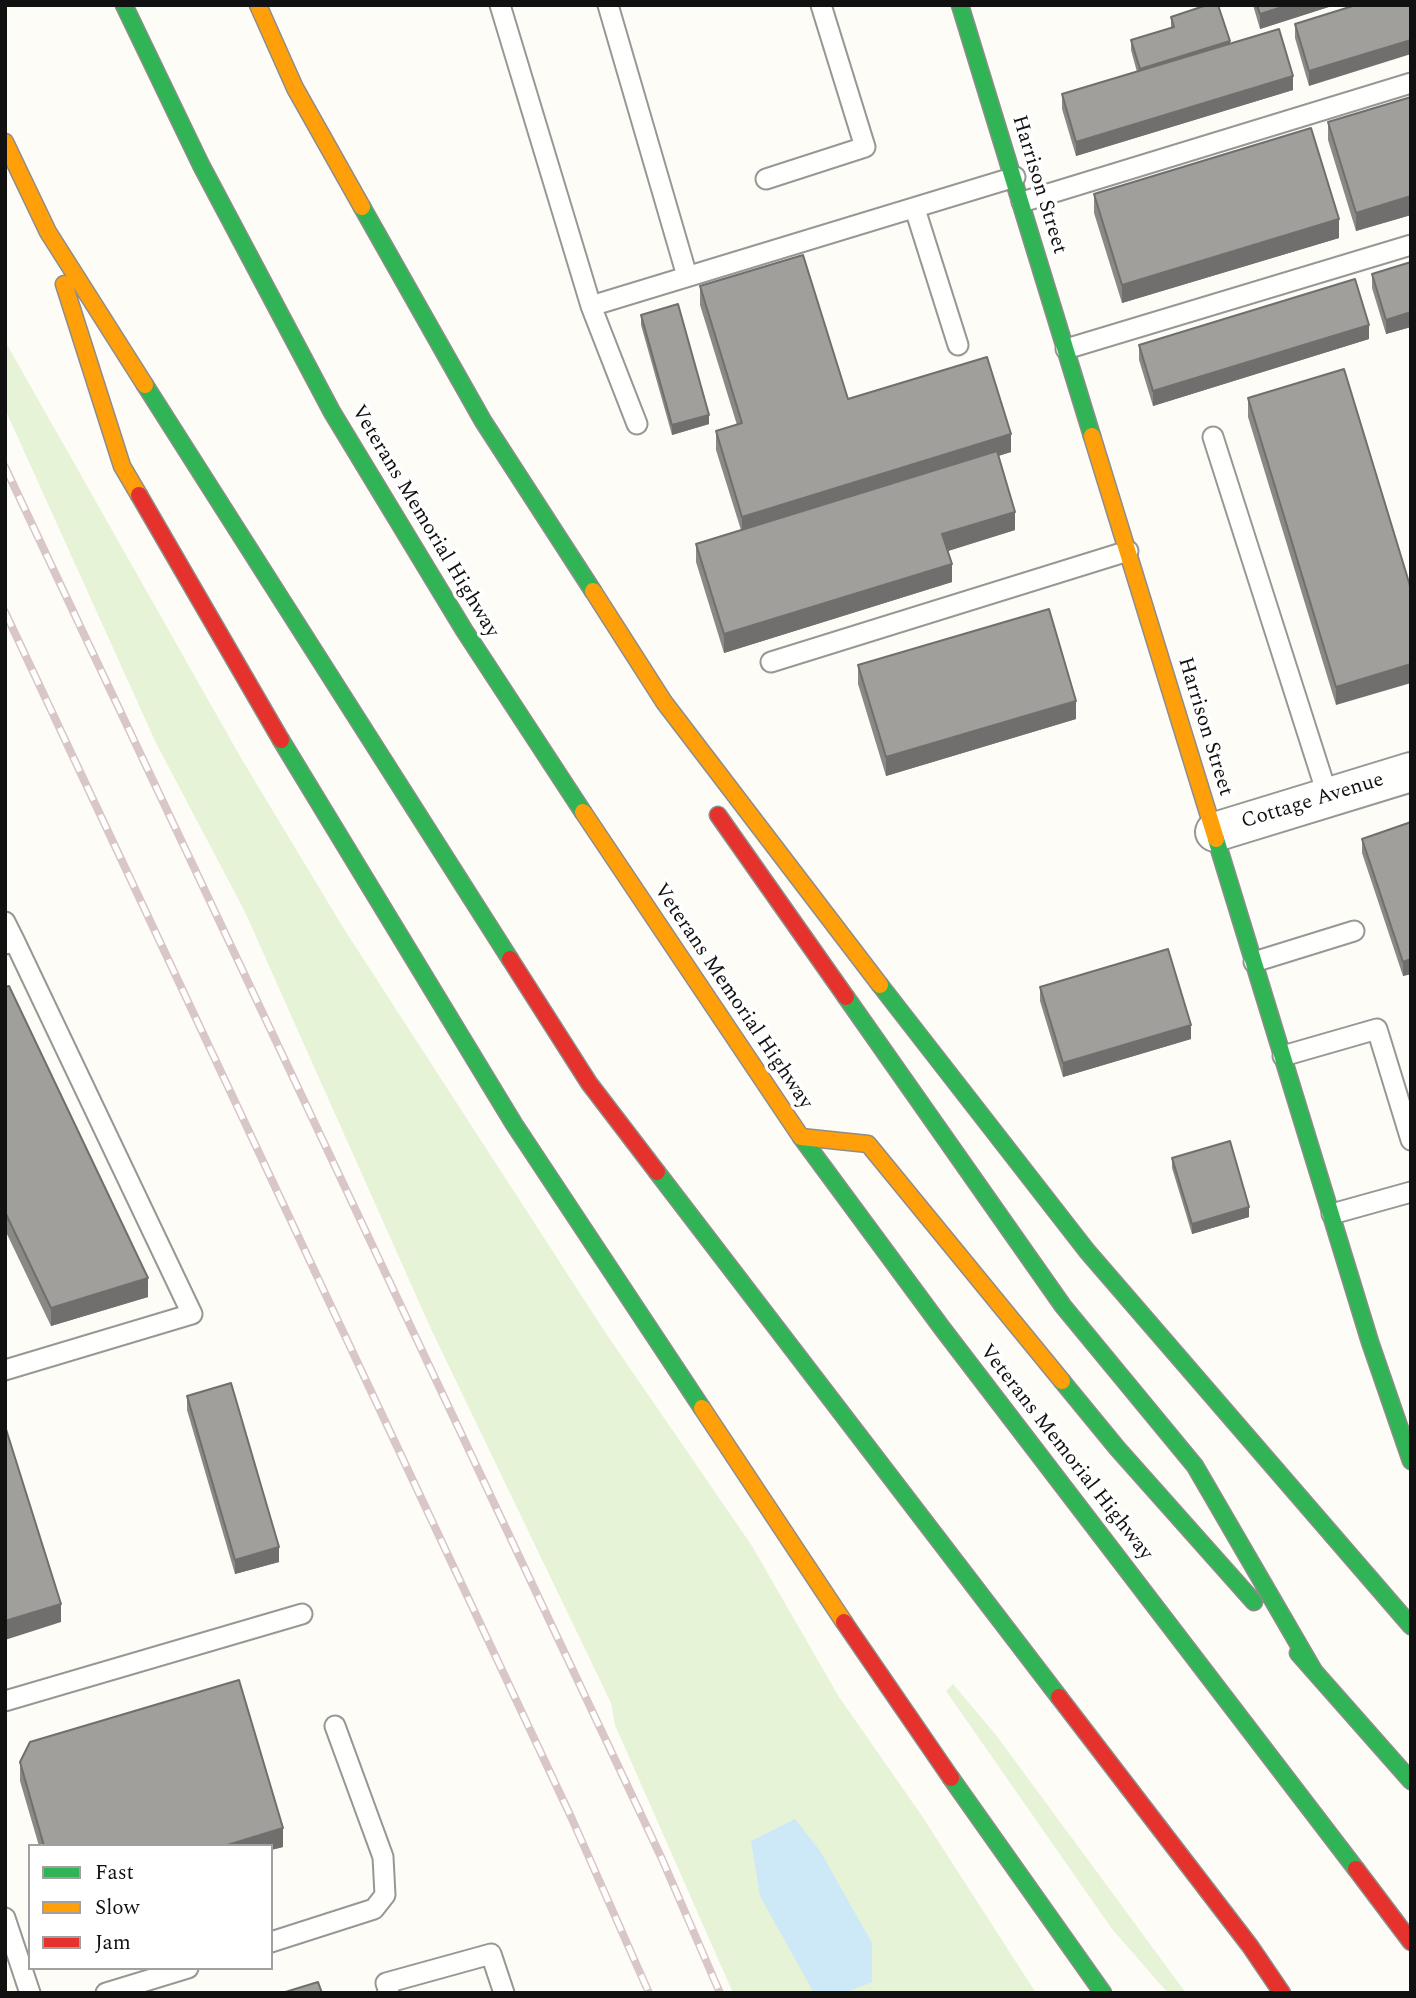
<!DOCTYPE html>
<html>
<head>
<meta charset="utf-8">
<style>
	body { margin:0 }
	#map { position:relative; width:1416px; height:1998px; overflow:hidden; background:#fdfcf7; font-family:Spectral,serif }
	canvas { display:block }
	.frame { position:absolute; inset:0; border:7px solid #111; pointer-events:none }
	.legend { position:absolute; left:28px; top:1844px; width:245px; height:126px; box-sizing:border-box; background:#fff; border:2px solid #a0a0a0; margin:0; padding:9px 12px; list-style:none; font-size:21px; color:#111 }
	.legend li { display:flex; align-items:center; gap:14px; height:35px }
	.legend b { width:35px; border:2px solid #a0a0a0 }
</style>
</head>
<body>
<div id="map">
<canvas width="1416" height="1998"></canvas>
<div class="frame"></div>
<ul class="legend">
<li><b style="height:9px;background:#30b455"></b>Fast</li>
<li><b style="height:9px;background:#ff9f0a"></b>Slow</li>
<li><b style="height:9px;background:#e5322d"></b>Jam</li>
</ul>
</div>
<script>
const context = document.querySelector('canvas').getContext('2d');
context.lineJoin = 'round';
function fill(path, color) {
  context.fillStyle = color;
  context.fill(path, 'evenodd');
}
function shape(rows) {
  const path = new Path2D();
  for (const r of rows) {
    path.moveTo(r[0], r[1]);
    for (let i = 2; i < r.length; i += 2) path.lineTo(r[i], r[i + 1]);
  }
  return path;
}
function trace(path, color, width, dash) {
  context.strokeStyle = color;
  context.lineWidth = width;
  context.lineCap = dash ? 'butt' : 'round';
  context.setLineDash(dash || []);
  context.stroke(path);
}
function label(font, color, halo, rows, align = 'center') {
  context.font = font + ' Spectral,serif';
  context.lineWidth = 7;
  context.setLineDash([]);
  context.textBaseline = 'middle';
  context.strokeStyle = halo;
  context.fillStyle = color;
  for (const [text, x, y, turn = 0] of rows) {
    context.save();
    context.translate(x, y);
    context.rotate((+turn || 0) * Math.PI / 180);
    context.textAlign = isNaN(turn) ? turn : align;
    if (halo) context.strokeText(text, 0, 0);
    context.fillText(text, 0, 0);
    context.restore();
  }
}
const green = shape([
	[5,341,241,758,344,929,605,1332,752,1546,839,1697,922,1816,1036,1993,733,1993,615,1725,611,1703,431,1329,245,912,156,743,5,409],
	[953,1684,996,1735,1186,1993,1168,1993,1112,1929,946,1691]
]);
const water = shape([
	[795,1819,820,1851,872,1943,872,1982,844,1993,814,1993,760,1896,751,1841]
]);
const lane = shape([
	[500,5,591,306,637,424],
	[608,5,687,276],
	[766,179,865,147,821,5],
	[1022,202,1411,83],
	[915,209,958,345],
	[591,306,1015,177],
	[1066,349,1411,245],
	[1213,437,1328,797],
	[771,662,1128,551],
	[5,922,15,942,5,944],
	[1254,962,1354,931],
	[1283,1056,1377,1029,1411,1140],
	[1332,1214,1411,1192],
	[5,1370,192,1314,15,942],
	[5,1701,302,1614],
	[5,1918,30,1993],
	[271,1942,374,1909,385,1895,383,1857,335,1726],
	[106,1993,188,1968],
	[389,1993,386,1983,491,1954,504,1993]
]);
const street = shape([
	[1215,832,1411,772]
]);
const fast = shape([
	[124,5,201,165,332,412,464,630,583,812],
	[960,5,1092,436],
	[362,207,483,421,593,591],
	[145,385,510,959],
	[281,740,514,1124,702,1408],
	[1216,839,1370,1342,1411,1461],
	[880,985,1087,1251,1411,1626],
	[846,997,1063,1306,1195,1466,1314,1671],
	[801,1137,942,1328,1356,1869],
	[657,1172,1059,1697],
	[1062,1381,1117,1448,1254,1602],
	[1298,1653,1411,1781],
	[951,1778,1103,1993]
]);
const slow = shape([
	[258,5,295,88,362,207],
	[5,142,48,232,145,385],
	[64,284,122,466,139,495],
	[1092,436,1216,839],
	[593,591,664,702,880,985],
	[583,812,801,1137],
	[801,1137,868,1144,1062,1381],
	[702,1408,844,1622]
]);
const jam = shape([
	[139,495,281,740],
	[718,815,846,997],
	[510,959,589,1083,657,1172],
	[844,1622,951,1778],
	[1059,1697,1250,1946,1282,1993],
	[1356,1869,1411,1942]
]);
const rail = shape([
	[5,467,662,1859,720,1993],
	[5,612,572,1819,649,1993]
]);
const wall = shape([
	[1253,5,1335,5,1260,29],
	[1356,5,1309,86,1295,38,1295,24],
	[1171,17,1230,44,1293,90,1076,156,1062,109,1062,94,1137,72,1131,50,1131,40,1171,28],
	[1411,97,1411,215,1356,231,1328,140,1328,122],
	[1094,194,1339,238,1122,303,1094,213],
	[1411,262,1411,327,1386,334,1372,288,1372,274],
	[700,286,848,399,1011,452,998,456,1015,530,947,551,952,582,724,653,696,562,696,544,741,530,716,450,716,431,737,425,700,305],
	[641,315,709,424,672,435,641,325],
	[1369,339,1153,406,1139,360,1139,345],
	[1248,398,1411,589,1336,705,1248,417],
	[858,665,1076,719,886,776,858,684],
	[1411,822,1411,974,1403,976,1362,853,1362,839],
	[5,987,148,1297,51,1326,5,1230],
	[1040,987,1191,1039,1063,1077,1040,1001],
	[1172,1158,1249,1217,1192,1234,1172,1168],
	[187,1396,279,1562,235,1574,187,1410],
	[20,1762,283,1847,271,1850,271,1846,39,1846,20,1781]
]);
const shadedWall = shape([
	[1289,5,1335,5,1260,29,1260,14],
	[1411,40,1411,54,1309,86,1309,71],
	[1230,41,1230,50,1140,79,1140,69],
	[1293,76,1293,90,1076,156,1076,142],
	[1411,196,1411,215,1356,231,1356,213],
	[1339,219,1339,238,1122,303,1122,285],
	[1411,312,1411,327,1386,334,1386,320],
	[1369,325,1369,339,1153,406,1153,391],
	[709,415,709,424,672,435,672,425],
	[1011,434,1011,452,742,535,742,517],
	[1015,512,1015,530,942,553,942,534],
	[952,564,952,582,724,653,724,634],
	[1411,664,1411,683,1336,705,1336,687],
	[1076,701,1076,719,886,776,886,757],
	[1411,959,1411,974,1403,976,1403,962],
	[1191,1025,1191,1039,1063,1077,1063,1063],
	[1249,1207,1249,1217,1192,1234,1192,1224],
	[148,1278,148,1297,51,1326,51,1308],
	[279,1547,279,1562,235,1574,235,1560],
	[61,1604,61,1622,5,1640,5,1621],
	[283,1828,283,1847,271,1850,271,1846,224,1846]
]);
const building = shape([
	[1207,5,1218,5,1230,41,1140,69,1131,40,1174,27,1171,17,1207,5],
	[1257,5,1289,5,1260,14,1257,5],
	[1356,5,1411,5,1411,40,1309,71,1295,24,1356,5],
	[1279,29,1293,76,1076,142,1062,94,1279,29],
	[1411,97,1411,196,1356,213,1328,122,1411,97],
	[1311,128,1339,219,1122,285,1094,194,1311,128],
	[803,255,848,399,987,357,1011,434,742,517,716,431,742,423,700,286,803,255],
	[1411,262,1411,312,1386,320,1372,274,1411,262],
	[1355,279,1369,325,1153,391,1139,345,1355,279],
	[678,304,709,415,672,425,641,315,678,304],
	[1344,369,1411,589,1411,664,1336,687,1248,398,1344,369],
	[997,451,1015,512,942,534,952,564,724,634,696,544,997,451],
	[1049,609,1076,701,886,757,858,665,1049,609],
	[1411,822,1411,959,1403,962,1362,839,1411,822],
	[1168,949,1191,1025,1063,1063,1040,987,1168,949],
	[9,986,148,1278,51,1308,5,1212,5,987,9,986],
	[1230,1141,1249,1207,1192,1224,1172,1158,1230,1141],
	[231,1383,279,1547,235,1560,187,1396,231,1383],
	[5,1426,61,1604,5,1621,5,1426],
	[239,1680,283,1828,224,1846,44,1846,20,1762,30,1742,239,1680],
	[318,1982,322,1993,282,1993,318,1982]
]);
const streetNames = [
	["Harrison Street",1038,185,73],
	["Veterans Memorial Highway",424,522,59],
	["Harrison Street",1204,727,73],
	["Cottage Avenue",1313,802,-17],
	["Veterans Memorial Highway",732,997,56],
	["Veterans Memorial Highway",1065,1453,52]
];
fill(green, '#e7f3d7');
fill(water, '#cde8f7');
trace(lane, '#979795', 23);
trace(street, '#979795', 42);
trace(fast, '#8e8d8b', 19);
trace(slow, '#8e8d8b', 19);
trace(jam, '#8e8d8b', 19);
trace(lane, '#fffffe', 19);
trace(street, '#fffffe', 38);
trace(fast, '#30b455', 16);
trace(slow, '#ff9f0a', 16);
trace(jam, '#e5322d', 16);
trace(rail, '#d9c6c7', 8);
trace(rail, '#fff', 5, [16]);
fill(wall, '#8a8986');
fill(shadedWall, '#716f6d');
fill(building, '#a19f9c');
trace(building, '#716f6d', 2);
label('21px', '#111', '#fff', streetNames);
</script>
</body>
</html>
